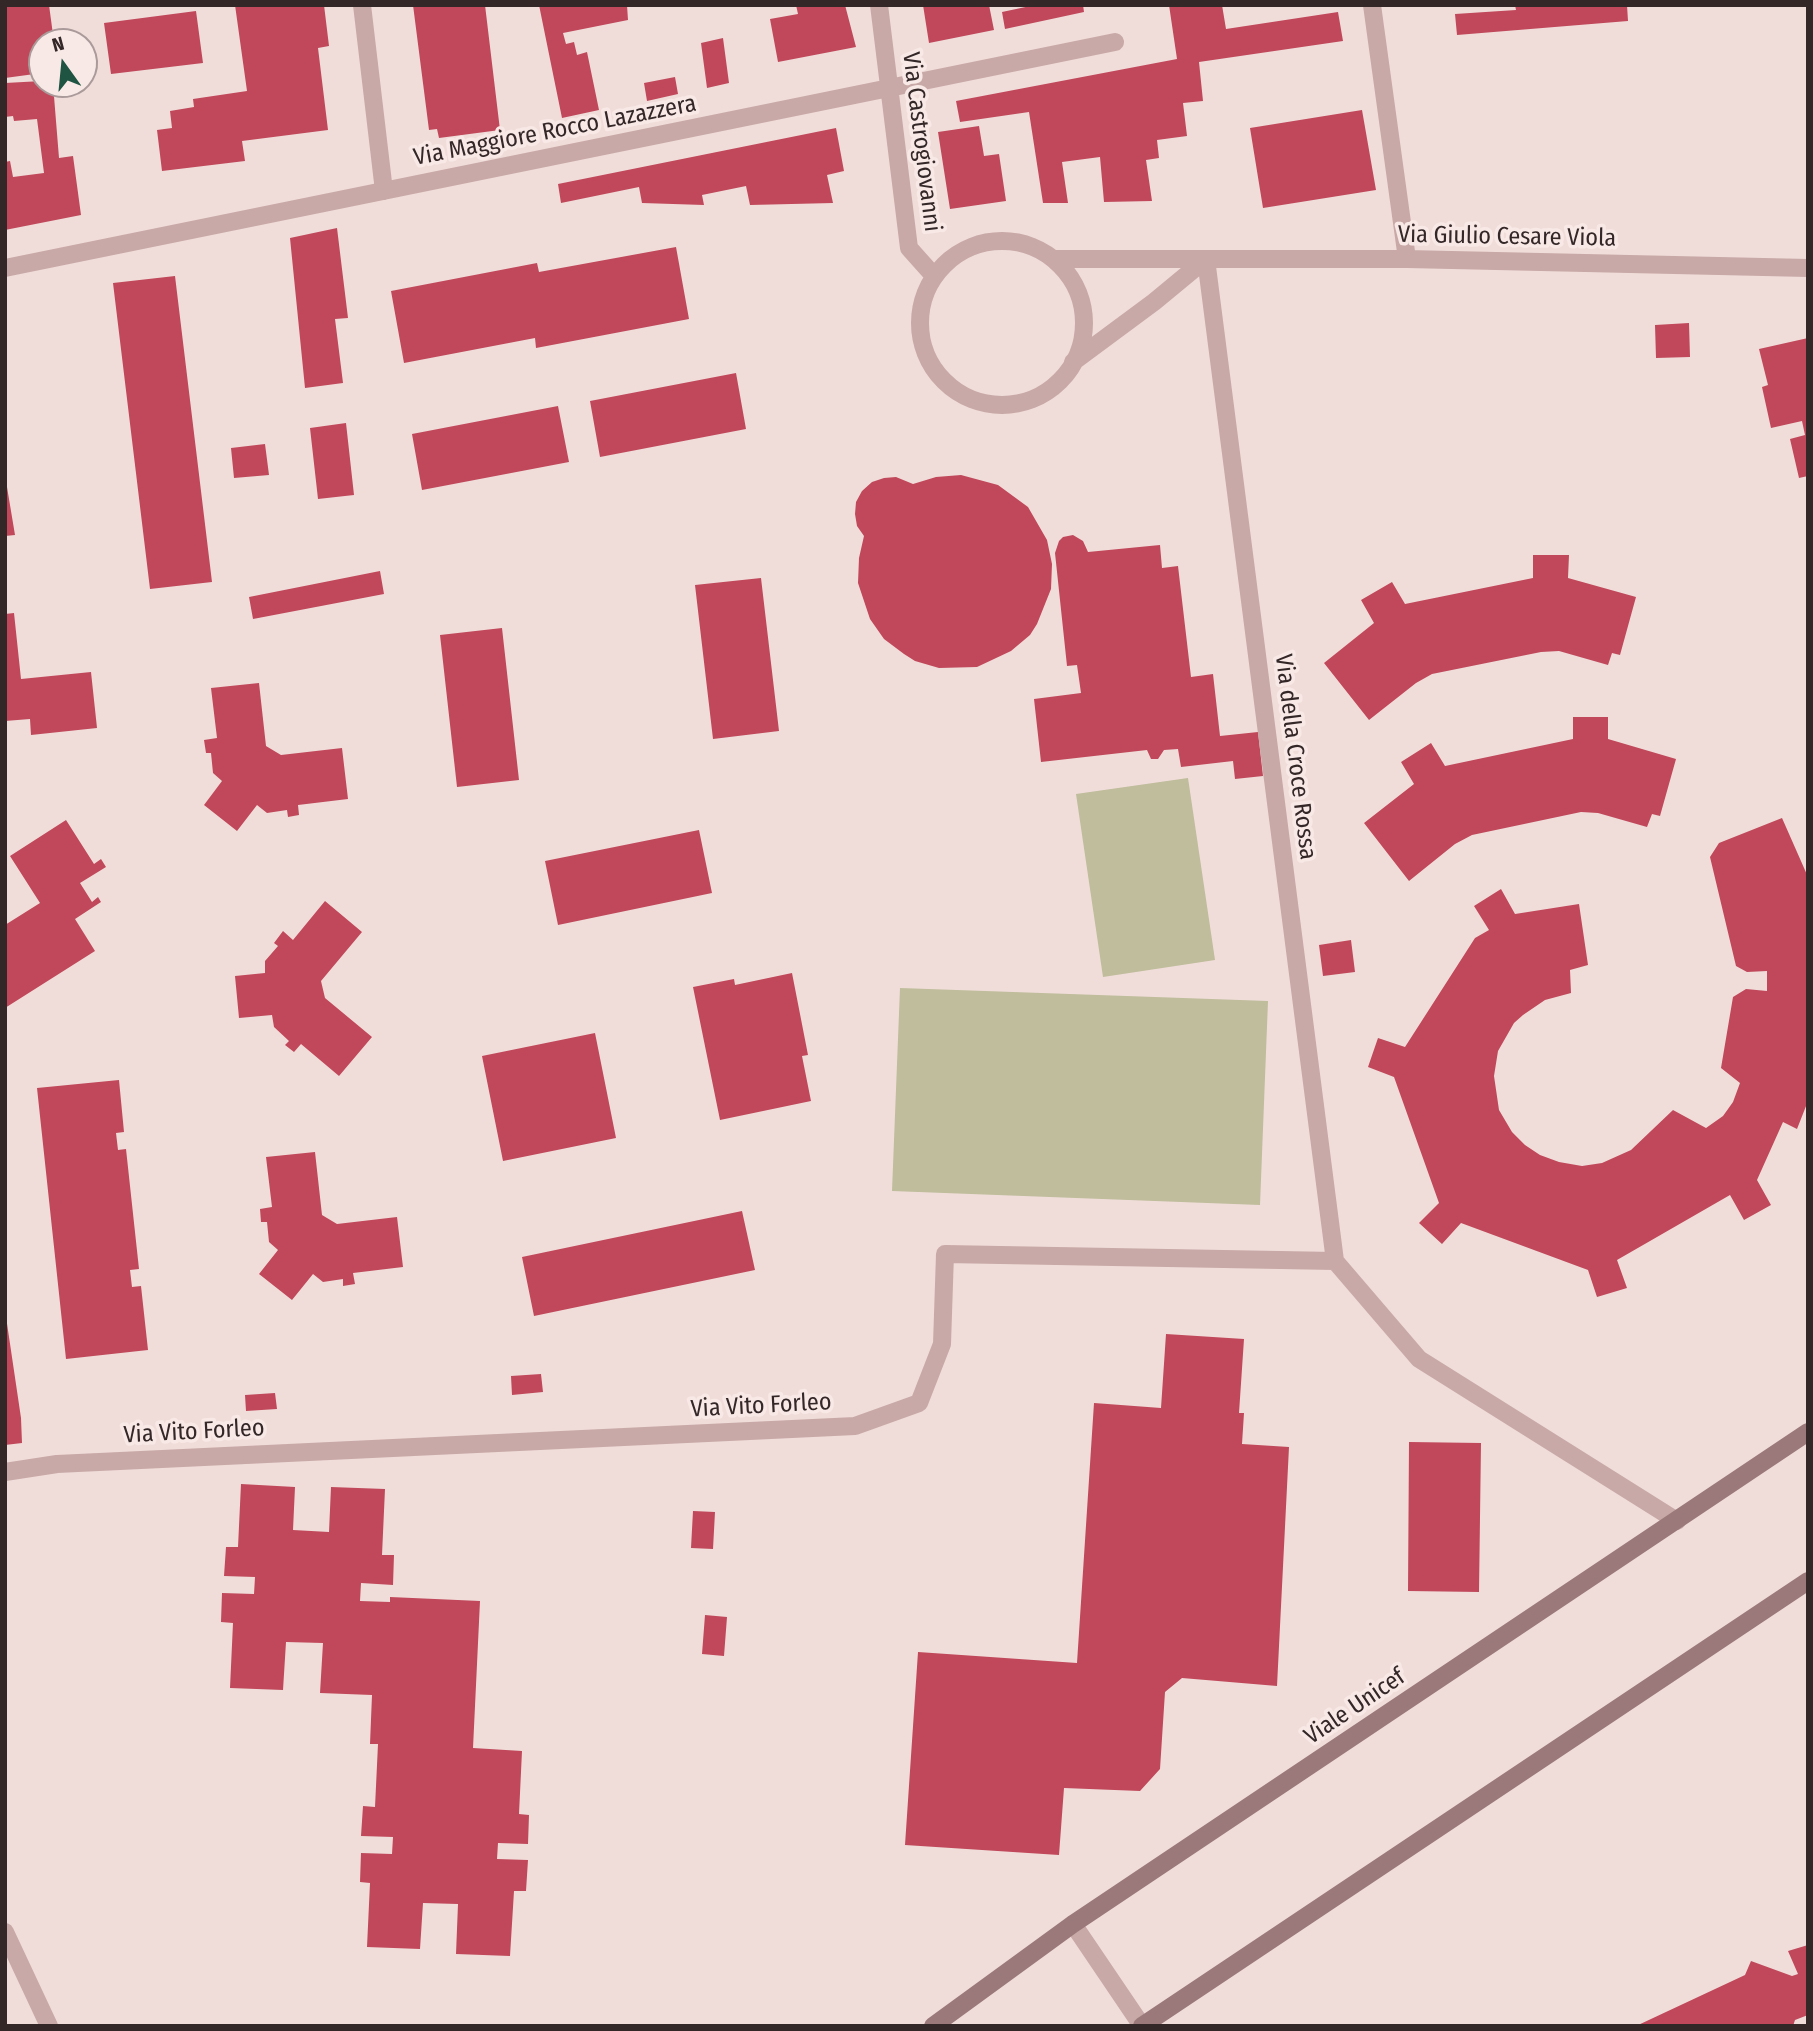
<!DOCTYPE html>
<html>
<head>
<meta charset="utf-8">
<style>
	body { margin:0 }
	#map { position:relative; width:1813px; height:2031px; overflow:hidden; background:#f0ddda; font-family:"Fira Sans Condensed",sans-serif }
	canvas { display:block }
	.frame { position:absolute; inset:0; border:7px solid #342728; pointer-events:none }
	.north { position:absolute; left:28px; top:28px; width:70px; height:70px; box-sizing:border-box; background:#f8e9e6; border:2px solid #aa9b9a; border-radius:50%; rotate:345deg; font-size:19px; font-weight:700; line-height:28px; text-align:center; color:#342728 }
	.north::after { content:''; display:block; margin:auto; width:24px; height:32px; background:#1f5443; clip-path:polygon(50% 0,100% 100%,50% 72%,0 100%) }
</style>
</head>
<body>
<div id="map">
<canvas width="1813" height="2031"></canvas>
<div class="frame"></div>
<div class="north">N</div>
</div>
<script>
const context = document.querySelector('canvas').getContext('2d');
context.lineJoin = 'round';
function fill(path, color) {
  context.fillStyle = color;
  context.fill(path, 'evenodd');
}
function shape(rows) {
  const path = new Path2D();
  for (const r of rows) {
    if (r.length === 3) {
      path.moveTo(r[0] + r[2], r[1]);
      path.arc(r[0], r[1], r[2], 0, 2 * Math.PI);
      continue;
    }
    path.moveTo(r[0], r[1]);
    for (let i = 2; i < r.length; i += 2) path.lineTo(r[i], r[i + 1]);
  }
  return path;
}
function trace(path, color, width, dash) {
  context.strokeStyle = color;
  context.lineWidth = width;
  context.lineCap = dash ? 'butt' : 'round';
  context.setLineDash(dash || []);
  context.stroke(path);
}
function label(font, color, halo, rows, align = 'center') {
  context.font = font + ' "Fira Sans Condensed",sans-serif';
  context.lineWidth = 7;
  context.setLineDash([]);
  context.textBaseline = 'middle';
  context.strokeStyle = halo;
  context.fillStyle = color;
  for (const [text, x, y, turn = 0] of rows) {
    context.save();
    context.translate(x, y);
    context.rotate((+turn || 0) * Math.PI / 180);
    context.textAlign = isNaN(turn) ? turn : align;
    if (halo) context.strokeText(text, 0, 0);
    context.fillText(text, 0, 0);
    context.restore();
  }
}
const green = shape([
	[1188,778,1215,960,1103,977,1076,794],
	[900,988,1268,1001,1260,1205,892,1191]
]);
const building = shape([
	[5,5,49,5,54,42,42,42,42,73,5,78],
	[235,5,324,5,329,46,318,48,328,130,242,141,245,161,162,171,157,130,172,128,170,111,194,107,193,99,247,91],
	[413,5,485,5,500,130,439,138,437,129,429,130],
	[539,5,627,5,628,20,563,33,566,44,574,42,577,55,587,52,599,110,562,118],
	[796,5,845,5,856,47,778,62,770,19,798,14],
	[923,5,989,5,994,30,929,43],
	[1035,5,1083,5,1084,12,1005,29,1002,12],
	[1169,5,1222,5,1226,29,1338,12,1343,41,1199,62,1203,101,1183,103,1187,136,1157,140,1159,158,1146,160,1152,201,1104,202,1100,157,1062,162,1068,203,1043,203,1029,112,960,122,956,101,1177,59],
	[1515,5,1627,5,1628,21,1457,35,1455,14,1516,10],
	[196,11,203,63,111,74,104,23],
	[723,38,729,83,707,88,701,43],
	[675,77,678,94,647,101,644,83],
	[42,81,42,84,53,84,59,158,73,156,81,215,5,230,5,162,10,161,13,177,44,173,37,119,14,121,13,116,5,117,5,83],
	[1362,110,1376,190,1263,208,1250,128],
	[979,126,984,156,999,154,1006,201,950,209,938,132],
	[836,128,844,171,827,175,833,203,750,205,746,186,702,195,704,205,642,203,639,187,561,203,558,184],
	[337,228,348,318,335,319,343,383,305,388,290,238],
	[676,247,689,319,536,348,535,338,404,363,391,291,537,263,539,272],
	[175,276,212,582,150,589,113,283],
	[1689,323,1690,357,1656,358,1655,325],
	[1808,338,1808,476,1799,478,1790,439,1805,435,1802,421,1771,428,1762,387,1768,385,1759,349],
	[736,373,746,429,600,457,590,401],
	[558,406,569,462,422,490,412,434],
	[346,423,354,495,318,499,310,428],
	[265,444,269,475,234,478,231,448],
	[961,475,998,485,1028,507,1047,540,1052,564,1051,589,1037,624,1030,635,1011,651,977,667,939,668,915,661,904,654,884,639,870,619,858,583,859,558,864,536,857,526,855,514,856,502,862,491,872,482,884,478,896,477,913,484,936,477],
	[7,487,15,535,5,536,5,488],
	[1073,535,1083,541,1088,552,1160,545,1162,568,1178,566,1191,677,1213,674,1220,736,1258,732,1263,776,1235,779,1233,761,1181,767,1178,749,1164,750,1158,759,1151,759,1147,750,1041,762,1034,699,1081,693,1077,665,1067,666,1055,553,1059,541,1063,537],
	[1533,555,1569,555,1568,578,1636,597,1620,655,1612,653,1608,665,1559,651,1541,652,1432,674,1416,683,1369,720,1324,663,1374,623,1361,600,1392,582,1405,604,1533,578],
	[380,571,384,594,253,619,249,597],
	[761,578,779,731,713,739,695,585],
	[14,613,21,679,91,672,97,728,31,735,30,719,5,721,5,614],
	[502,628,519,780,457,787,440,635],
	[259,683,266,746,281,755,342,748,348,799,298,805,299,815,288,817,287,810,267,813,257,805,237,831,204,805,222,781,213,773,211,753,206,753,204,740,217,738,211,688],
	[1573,717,1608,717,1608,739,1676,759,1660,816,1652,814,1647,827,1598,813,1581,812,1472,835,1455,844,1409,881,1364,823,1414,784,1401,762,1431,743,1445,766,1573,739],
	[1782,818,1808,877,1808,1101,1797,1129,1783,1122,1757,1180,1771,1205,1744,1220,1730,1195,1617,1260,1627,1288,1597,1297,1588,1270,1461,1223,1442,1244,1419,1223,1439,1203,1394,1077,1368,1067,1378,1038,1405,1047,1475,938,1489,930,1474,906,1501,889,1515,914,1579,904,1588,965,1570,970,1571,993,1545,1000,1523,1015,1514,1023,1498,1051,1494,1076,1499,1110,1512,1132,1525,1145,1540,1155,1559,1162,1582,1166,1602,1163,1631,1150,1673,1110,1706,1128,1723,1116,1733,1102,1740,1083,1721,1068,1733,997,1746,989,1767,991,1767,971,1747,972,1736,966,1710,857,1719,843],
	[66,820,94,864,101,859,106,867,80,883,92,902,98,897,101,902,75,919,95,951,5,1008,5,925,40,903,10,856],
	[699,830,712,893,558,925,545,861],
	[325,901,362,932,321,981,325,998,372,1037,339,1076,301,1044,294,1052,285,1045,289,1041,274,1027,272,1015,239,1018,235,976,265,973,265,961,278,946,274,943,283,931,293,940],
	[1351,940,1355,972,1323,976,1319,945],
	[792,973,808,1055,802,1056,811,1101,720,1120,693,987,734,979,735,985],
	[595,1033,616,1138,503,1161,482,1056],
	[119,1080,124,1132,116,1133,118,1150,126,1149,139,1269,130,1270,132,1287,141,1286,148,1350,66,1359,37,1088],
	[315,1152,322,1215,337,1224,397,1217,403,1267,353,1273,355,1284,343,1286,343,1279,323,1282,313,1274,292,1300,259,1274,278,1250,269,1242,267,1222,261,1222,260,1209,272,1207,266,1157],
	[742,1211,755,1270,534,1316,522,1257],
	[5,1310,21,1418,22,1443,5,1445],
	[1166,1334,1244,1339,1239,1413,1244,1413,1242,1444,1289,1447,1277,1686,1182,1678,1165,1692,1160,1769,1140,1791,1064,1788,1059,1855,905,1845,918,1652,1077,1663,1094,1403,1161,1408],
	[541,1374,543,1392,512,1395,511,1376],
	[275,1393,277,1409,246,1411,245,1395],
	[1409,1442,1481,1443,1479,1592,1408,1591],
	[241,1484,295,1487,293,1530,329,1532,331,1487,385,1489,382,1555,394,1555,393,1585,361,1583,360,1601,390,1602,390,1597,480,1601,473,1748,522,1751,519,1814,529,1815,528,1844,498,1843,497,1859,528,1860,526,1891,514,1891,510,1956,456,1954,458,1904,423,1903,420,1949,367,1947,370,1883,360,1882,361,1853,392,1854,393,1837,361,1836,363,1806,375,1807,378,1744,370,1744,372,1695,320,1693,323,1643,286,1642,283,1690,230,1688,233,1623,221,1622,222,1593,254,1594,255,1577,224,1576,226,1547,238,1547],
	[693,1511,715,1512,713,1549,691,1548],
	[705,1615,727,1617,724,1656,702,1654],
	[1808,1945,1808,2015,1795,2020,1793,2026,1636,2026,1745,1975,1751,1961,1792,1976,1798,1974,1788,1951]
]);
const street = shape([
	[362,5,384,191],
	[879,5,909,248,934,276],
	[1372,5,1407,259],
	[1002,323,82],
	[1053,259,1206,259,1154,302,1073,362],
	[5,268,1115,42],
	[1335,1261,1206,259,1407,259,1808,268],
	[1335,1261,1419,1359,1677,1521],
	[5,1472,57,1464,855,1426,919,1403,942,1344,945,1254,1335,1261],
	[1073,1924,1142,2026],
	[5,1932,49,2026]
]);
const secondary = shape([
	[933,2026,1073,1924,1808,1432],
	[1142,2026,1808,1581]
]);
const streetNames = [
	["Via Maggiore Rocco Lazazzera",555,131,-11],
	["Via Castrogiovanni",921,142,83],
	["Via Giulio Cesare Viola",1507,237,1],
	["Via della Croce Rossa",1295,757,83],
	["Via Vito Forleo",761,1406,-3],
	["Via Vito Forleo",194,1432,-3],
	["Viale Unicef",1355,1707,-34]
];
fill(green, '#bfbd9b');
fill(building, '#c0485a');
trace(street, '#c8a9a7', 18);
trace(secondary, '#9b797a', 18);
label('24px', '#342728', '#f8e9e6', streetNames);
</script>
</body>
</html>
